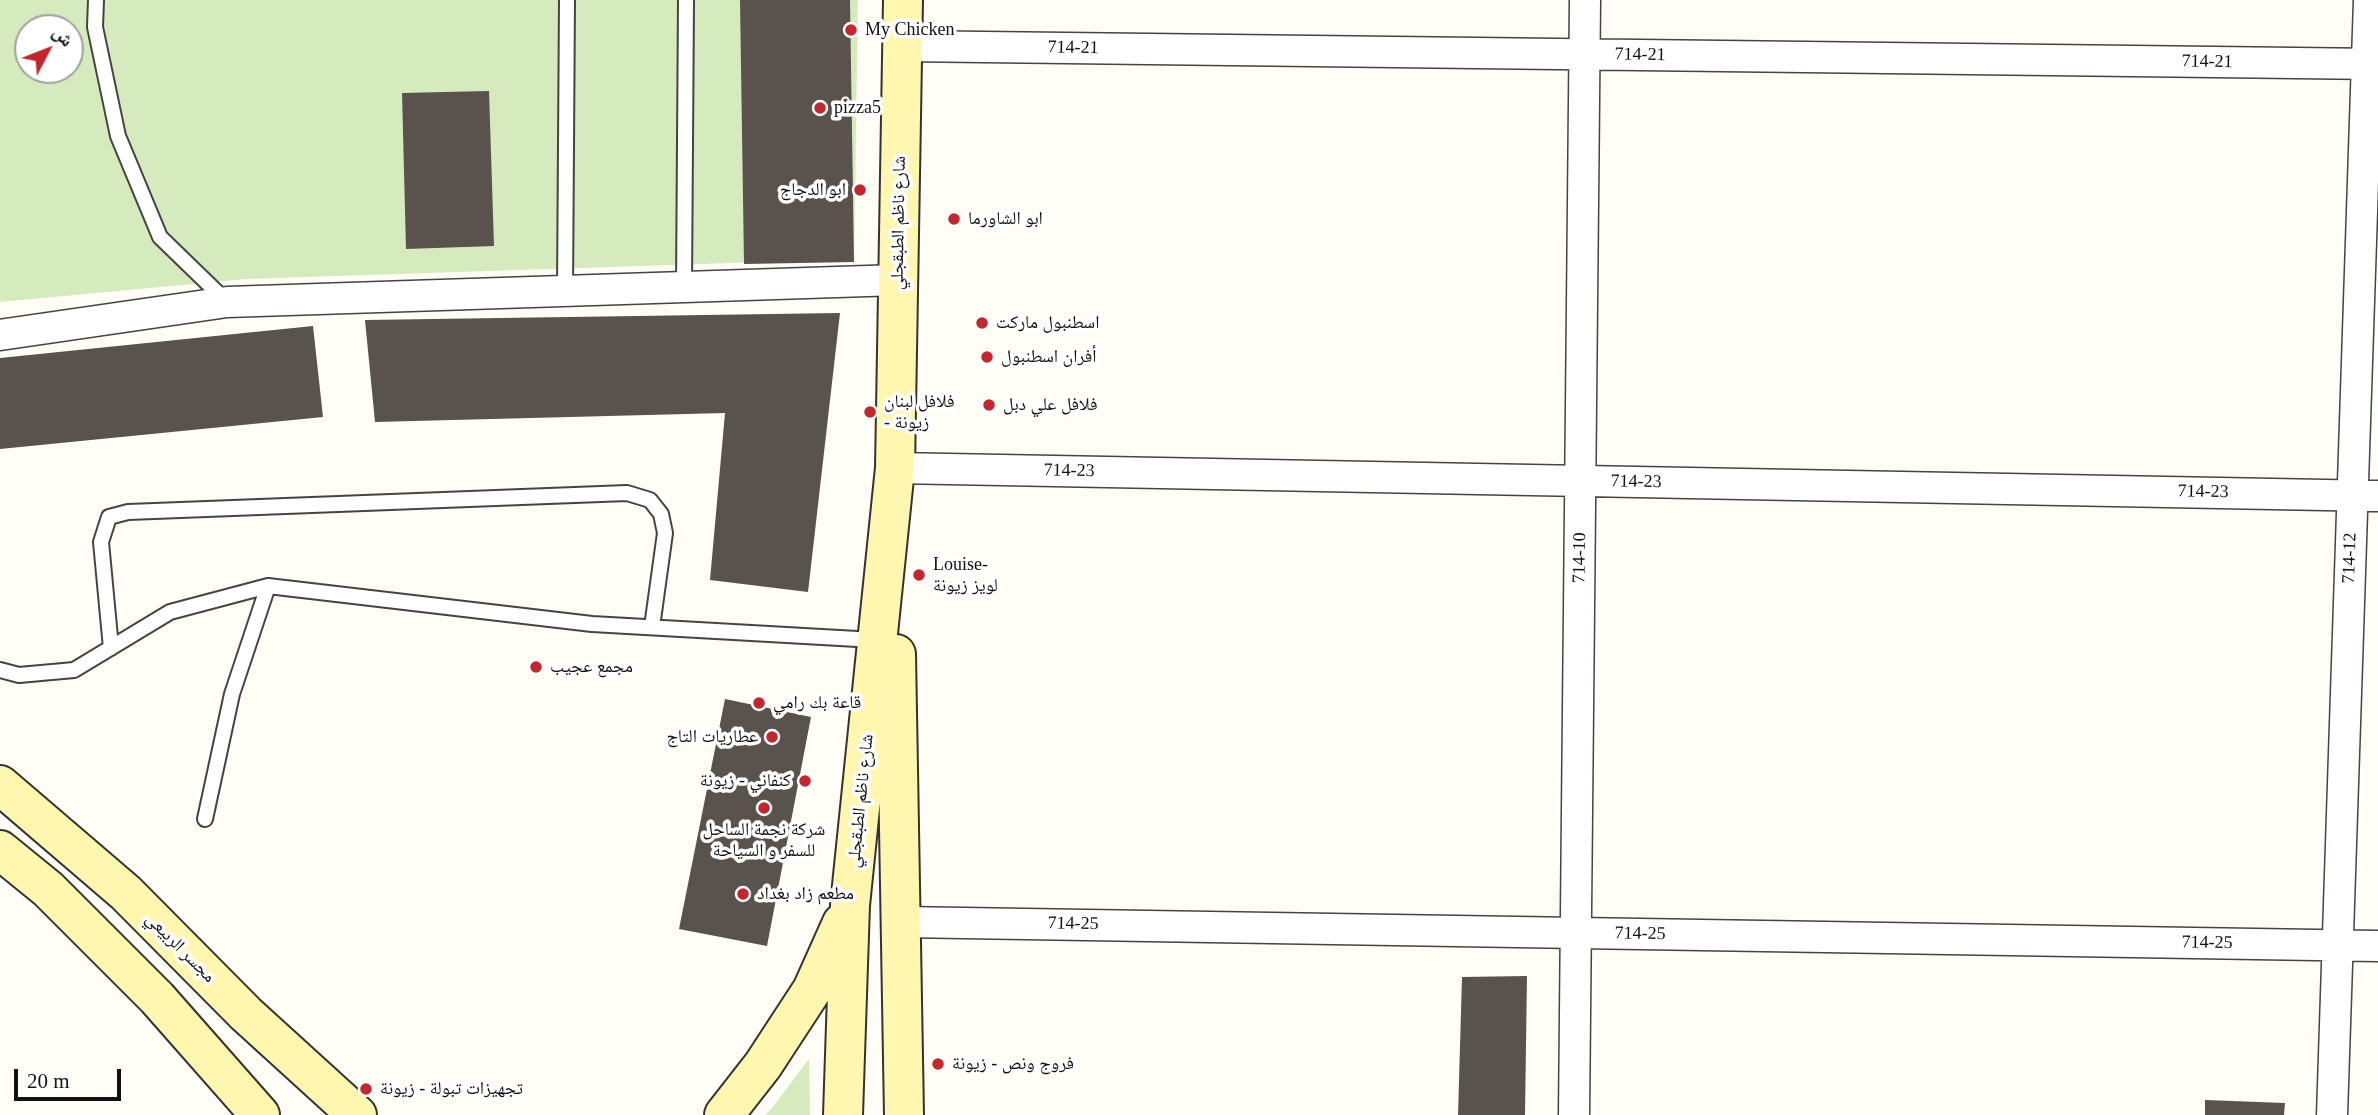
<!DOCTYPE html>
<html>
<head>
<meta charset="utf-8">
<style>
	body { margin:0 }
	#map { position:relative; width:2378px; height:1115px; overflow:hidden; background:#fffdf5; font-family:"Times New Roman","Noto Naskh Arabic",serif }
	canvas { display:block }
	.north { position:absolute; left:14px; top:14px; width:70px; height:70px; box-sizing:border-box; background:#fff; border:2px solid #a0a0a0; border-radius:50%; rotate:48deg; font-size:19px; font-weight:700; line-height:28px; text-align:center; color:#111 }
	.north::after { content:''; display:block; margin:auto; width:24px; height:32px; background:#c4262e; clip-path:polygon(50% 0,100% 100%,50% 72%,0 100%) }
	.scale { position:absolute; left:14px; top:1069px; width:107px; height:32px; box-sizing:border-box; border:4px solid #111; border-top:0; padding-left:9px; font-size:21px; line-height:24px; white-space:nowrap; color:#111; -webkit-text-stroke:5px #fff; paint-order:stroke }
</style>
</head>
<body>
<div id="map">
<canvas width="2378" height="1115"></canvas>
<div class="north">ش</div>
<div class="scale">20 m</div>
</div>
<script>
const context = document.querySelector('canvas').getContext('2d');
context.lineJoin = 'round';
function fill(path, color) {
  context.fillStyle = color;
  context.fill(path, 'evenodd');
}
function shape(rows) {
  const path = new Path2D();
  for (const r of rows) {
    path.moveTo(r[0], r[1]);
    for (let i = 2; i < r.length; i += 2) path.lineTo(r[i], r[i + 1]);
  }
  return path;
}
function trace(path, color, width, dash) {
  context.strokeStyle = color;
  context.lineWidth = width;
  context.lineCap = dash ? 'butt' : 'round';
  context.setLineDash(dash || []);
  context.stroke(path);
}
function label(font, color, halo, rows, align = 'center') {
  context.font = font + ' "Times New Roman","Noto Naskh Arabic",serif';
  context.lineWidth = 7;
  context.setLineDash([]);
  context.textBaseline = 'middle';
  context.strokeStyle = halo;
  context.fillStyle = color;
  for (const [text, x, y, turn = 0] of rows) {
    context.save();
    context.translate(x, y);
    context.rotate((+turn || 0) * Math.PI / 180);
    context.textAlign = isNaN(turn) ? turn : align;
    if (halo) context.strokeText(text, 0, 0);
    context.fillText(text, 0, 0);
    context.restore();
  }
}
const green = shape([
	[0,0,858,0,854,259,246,279,0,302],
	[28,28,70,28,70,70,28,70],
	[809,1059,810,1115,765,1115,772,1108]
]);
const building = shape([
	[740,0,850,0,854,262,744,264],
	[489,91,494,246,406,249,402,93],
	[840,313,808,592,710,580,725,413,375,422,365,320],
	[313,326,323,417,0,449,0,358],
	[725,699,811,717,767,946,679,929],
	[1527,976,1525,1115,1458,1115,1462,977],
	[2205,1100,2285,1103,2284,1115,2205,1115]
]);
const service = shape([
	[96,0,95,27,118,136,160,237,226,301],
	[684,287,686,0],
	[565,291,567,0],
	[111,648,101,542,109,517,128,512,627,493,650,500,661,514,665,533,652,627],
	[0,670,19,675,74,670,170,612,268,586,592,624,875,640],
	[205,819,232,694,268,586]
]);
const minor = shape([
	[902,46,2378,64],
	[0,335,227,302,898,280],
	[895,468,2378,496],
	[902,922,2378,946],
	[1574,1115,1585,0],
	[2332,1115,2369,0]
]);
const secondary = shape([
	[896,654,904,1115],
	[0,785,126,893,246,1014,357,1115],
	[0,850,48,889,157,998,260,1115],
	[724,1115,763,1065,812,990,842,923],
	[843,1115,850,905,895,468,903,0]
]);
const markers = [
	[851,30,7,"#c4262e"],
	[820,108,7,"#c4262e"],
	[860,190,7,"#c4262e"],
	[954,219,7,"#c4262e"],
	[982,323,7,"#c4262e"],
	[987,357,7,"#c4262e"],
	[989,405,7,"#c4262e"],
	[870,412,7,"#c4262e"],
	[919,575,7,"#c4262e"],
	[536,667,7,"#c4262e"],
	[759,703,7,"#c4262e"],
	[772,737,7,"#c4262e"],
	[805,781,7,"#c4262e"],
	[764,808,7,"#c4262e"],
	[743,894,7,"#c4262e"],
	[938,1064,7,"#c4262e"],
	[366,1089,7,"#c4262e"]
];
const poiNames = [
	["My Chicken",865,30],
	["pizza5",834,108],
	["ابو الدجاج",846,190,"right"],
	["ابو الشاورما",968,219],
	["اسطنبول ماركت",996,323],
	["أفران اسطنبول",1001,357],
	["فلافل لبنان",884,402],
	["- زيونة",884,423],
	["فلافل علي دبل",1003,405],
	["Louise-",933,565],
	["لويز زيونة",933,586],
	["مجمع عجيب",550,667],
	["قاعة بك رامي",773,703],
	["عطاريات التاج",758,737,"right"],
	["كنفاني - زيونة",791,781,"right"],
	["شركة نجمة الساحل",764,830,"center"],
	["للسفر و السياحة",764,851,"center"],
	["مطعم زاد بغداد",757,894],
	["فروج ونص - زيونة",952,1064],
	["تجهيزات تبولة - زيونة",380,1089]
];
const streetNames = [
	["714-21",1073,48,1],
	["714-21",1640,55,1],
	["714-21",2207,62,1],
	["شارع ناظم الطبقجلي",899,223,-89],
	["714-23",1069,471,1],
	["714-23",1636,482,1],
	["714-23",2203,492,1],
	["714-10",1580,558,-89],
	["714-12",2350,558,-88],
	["شارع ناظم الطبقجلي",861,801,-84],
	["714-25",1073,924,1],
	["714-25",1640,934,1],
	["714-25",2207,943,1],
	["مجسر الربيعي",180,948,45]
];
fill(green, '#d5ebbd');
fill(building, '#5a524d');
trace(service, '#444', 18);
trace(minor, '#444', 33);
trace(secondary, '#333', 42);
trace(service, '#fff', 14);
trace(minor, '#fff', 30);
trace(secondary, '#fff6b0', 38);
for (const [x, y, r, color] of markers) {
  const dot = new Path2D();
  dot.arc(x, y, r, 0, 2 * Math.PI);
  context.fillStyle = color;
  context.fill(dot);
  trace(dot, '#fff', 2.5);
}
label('18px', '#111', '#fff', poiNames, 'left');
label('18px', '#111', '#fff', streetNames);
</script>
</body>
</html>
